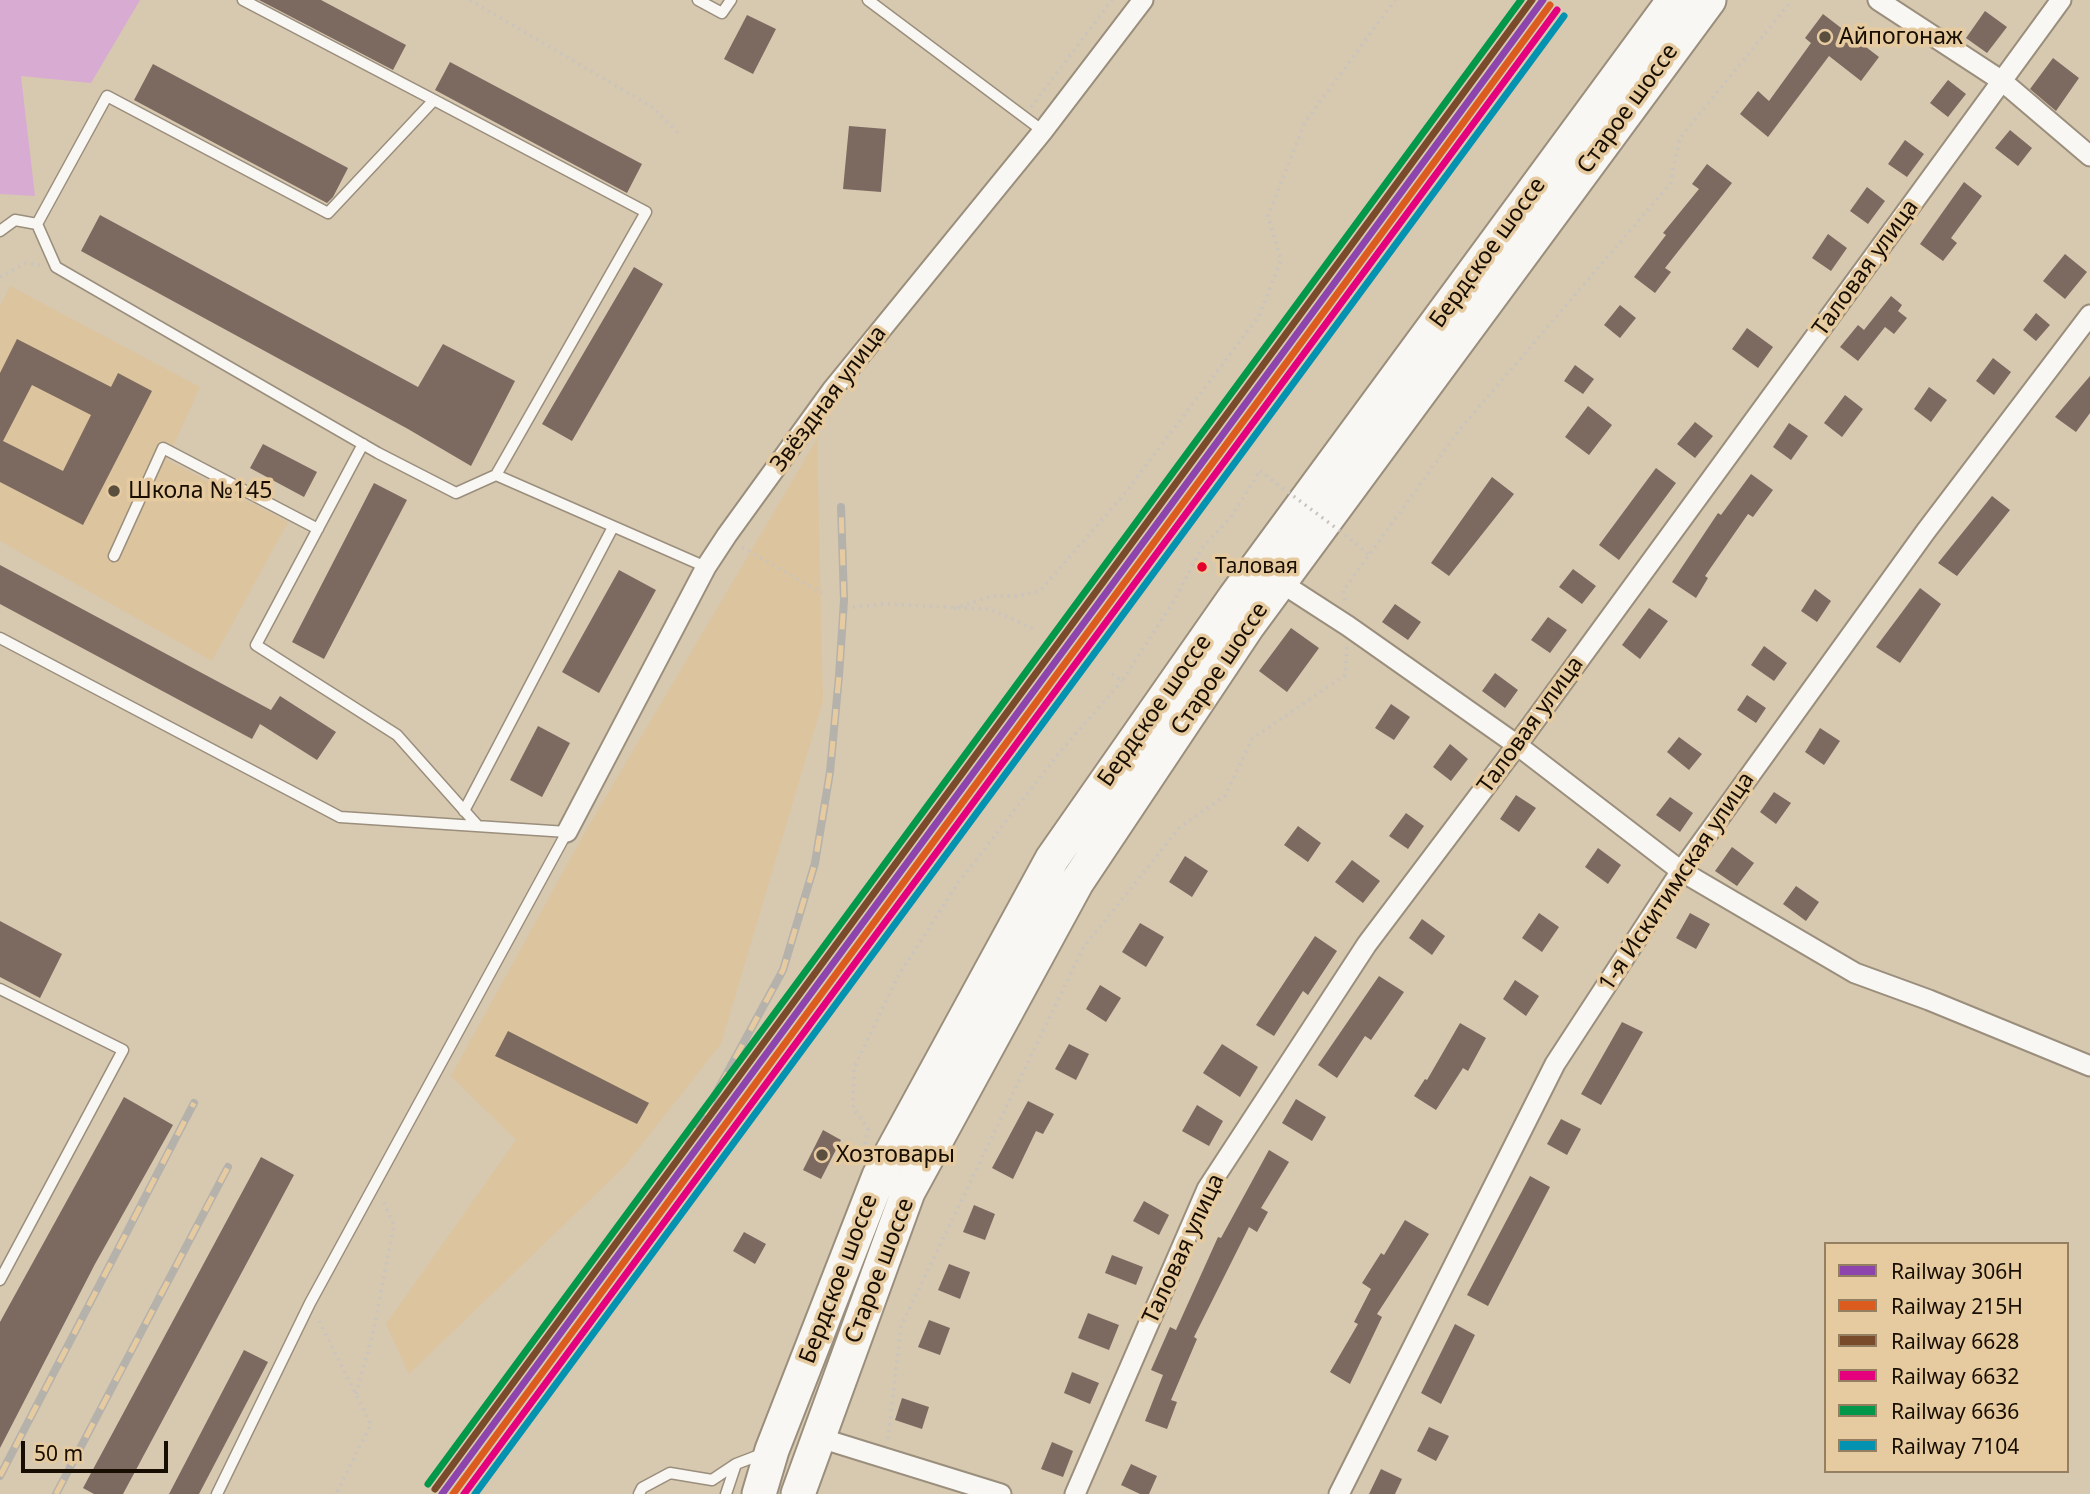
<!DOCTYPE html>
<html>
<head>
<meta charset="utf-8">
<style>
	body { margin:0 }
	#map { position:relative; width:2090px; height:1494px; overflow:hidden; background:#d7c8b0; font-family:"Noto Sans",sans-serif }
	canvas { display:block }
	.legend { position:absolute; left:1824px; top:1242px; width:245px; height:231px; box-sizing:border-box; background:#e7cba0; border:2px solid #947f60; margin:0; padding:9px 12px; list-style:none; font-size:21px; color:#170d01 }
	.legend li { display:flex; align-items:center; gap:14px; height:35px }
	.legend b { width:35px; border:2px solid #947f60 }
	.scale { position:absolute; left:21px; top:1441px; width:147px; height:32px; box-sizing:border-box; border:4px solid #170d01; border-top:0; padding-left:9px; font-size:21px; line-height:24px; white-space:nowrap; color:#170d01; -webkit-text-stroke:5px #e7cba0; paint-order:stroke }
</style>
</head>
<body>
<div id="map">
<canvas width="2090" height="1494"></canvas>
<ul class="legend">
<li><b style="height:9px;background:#8e44ad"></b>Railway 306Н</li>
<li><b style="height:9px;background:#dc5c1f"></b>Railway 215Н</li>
<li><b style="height:9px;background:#7a4b2a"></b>Railway 6628</li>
<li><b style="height:9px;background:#e5007d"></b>Railway 6632</li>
<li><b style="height:9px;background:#029749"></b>Railway 6636</li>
<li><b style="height:9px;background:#0392af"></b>Railway 7104</li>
</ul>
<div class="scale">50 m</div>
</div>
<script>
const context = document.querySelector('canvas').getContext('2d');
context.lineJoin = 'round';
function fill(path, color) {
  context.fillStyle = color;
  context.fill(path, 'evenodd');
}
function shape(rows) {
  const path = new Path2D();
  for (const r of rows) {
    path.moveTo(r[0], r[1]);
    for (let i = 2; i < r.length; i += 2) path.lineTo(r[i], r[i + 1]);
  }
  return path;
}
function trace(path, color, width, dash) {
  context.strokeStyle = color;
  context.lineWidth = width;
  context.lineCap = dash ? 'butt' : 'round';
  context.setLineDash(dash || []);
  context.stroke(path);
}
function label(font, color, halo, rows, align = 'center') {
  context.font = font + ' "Noto Sans",sans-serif';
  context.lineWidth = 7;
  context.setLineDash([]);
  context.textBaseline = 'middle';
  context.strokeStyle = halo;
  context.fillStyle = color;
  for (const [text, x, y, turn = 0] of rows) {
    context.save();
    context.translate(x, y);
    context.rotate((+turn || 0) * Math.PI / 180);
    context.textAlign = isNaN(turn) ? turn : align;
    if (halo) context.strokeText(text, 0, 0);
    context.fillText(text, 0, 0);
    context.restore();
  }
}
const built = shape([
	[10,286,200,387,167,460,288,522,212,661,0,541,0,306],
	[817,439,823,701,721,1044,624,1167,409,1374,386,1324,516,1140,451,1076,585,832]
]);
const green = shape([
	[0,0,140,0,91,83,21,76,35,196,0,194]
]);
const building = shape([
	[259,0,321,0,406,45,393,70],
	[1985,11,2007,27,1987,53,1966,38],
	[1823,14,1879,57,1861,81,1829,56,1768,137,1740,114,1758,91,1769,101,1811,43,1805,38],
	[747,15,776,29,753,74,724,59],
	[2053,58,2079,78,2056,111,2030,89],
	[450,62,642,164,627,193,435,90],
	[153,64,348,168,333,197,327,203,134,100],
	[1948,80,1966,94,1948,117,1930,103],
	[849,126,886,129,881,192,843,189],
	[2010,130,2032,148,2018,166,1995,148],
	[1905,140,1924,154,1907,177,1888,164],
	[1707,164,1732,183,1665,268,1671,272,1655,293,1634,277,1666,235,1663,233,1699,189,1692,184],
	[1964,182,1982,196,1951,238,1957,243,1943,261,1920,244],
	[1867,187,1885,201,1868,224,1850,211],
	[100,215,418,387,443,344,515,381,471,466,408,429,81,251],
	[1828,234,1847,248,1831,271,1812,258],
	[2065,254,2087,272,2065,299,2043,281],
	[634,267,663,284,572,441,542,424],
	[1891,296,1902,305,1898,311,1907,318,1894,334,1885,327,1858,361,1840,347,1858,325,1864,330],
	[1620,305,1636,318,1620,338,1604,325],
	[2036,313,2050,325,2036,341,2023,330],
	[1747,328,1773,347,1758,368,1732,349],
	[17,339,111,387,118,373,152,391,83,525,0,482,0,373],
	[32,385,91,415,63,471,3,441],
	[1993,358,2011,372,1994,395,1976,381],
	[1575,365,1594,379,1583,394,1564,381],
	[2090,376,2090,413,2076,432,2055,417],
	[1929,387,1947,400,1931,422,1914,409],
	[1845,395,1863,409,1842,437,1824,423],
	[1588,406,1612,425,1589,455,1565,437],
	[1695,422,1713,436,1695,458,1677,444],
	[1789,423,1808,436,1791,460,1773,447],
	[263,444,317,472,304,497,250,468],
	[1656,468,1676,483,1619,560,1599,545],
	[1751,474,1773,490,1753,517,1748,514,1705,576,1708,578,1696,598,1672,582,1718,513,1721,515],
	[1492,477,1514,494,1449,576,1431,563],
	[374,483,407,500,324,659,292,642],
	[1992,496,2010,510,1957,576,1938,563],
	[0,565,271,710,280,696,336,732,317,760,260,724,252,739,0,604],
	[1573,569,1596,586,1582,604,1559,587],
	[619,570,656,590,599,693,562,672],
	[1920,588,1941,604,1900,663,1876,647],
	[1815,589,1831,601,1817,622,1801,611],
	[1395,604,1421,622,1408,640,1382,622],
	[1649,608,1668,621,1640,659,1622,645],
	[1548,617,1567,630,1550,653,1531,640],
	[1291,628,1319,648,1287,692,1259,671],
	[1764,646,1787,663,1774,681,1751,665],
	[1495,673,1518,690,1505,708,1482,691],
	[1747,695,1766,708,1756,723,1737,710],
	[1391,704,1410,717,1394,740,1375,728],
	[538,726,570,743,542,797,510,780],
	[1820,728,1840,741,1824,765,1805,752],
	[1679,737,1702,754,1689,770,1667,752],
	[1450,744,1468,759,1451,781,1433,767],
	[1774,792,1791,803,1776,824,1760,812],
	[1516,795,1536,808,1519,832,1500,819],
	[1670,797,1693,813,1680,832,1656,815],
	[1406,813,1424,826,1408,849,1389,836],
	[1298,826,1321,843,1308,862,1284,845],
	[1732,847,1754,863,1737,886,1715,871],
	[1598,848,1621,865,1608,884,1585,867],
	[1185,856,1208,871,1192,897,1169,882],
	[1352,860,1380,881,1363,903,1335,882],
	[1796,886,1819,902,1806,921,1783,904],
	[1539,913,1559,927,1542,952,1522,938],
	[1690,913,1710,924,1696,949,1676,938],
	[1422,919,1445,936,1432,955,1409,938],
	[0,921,62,954,40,998,0,977],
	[1140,923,1164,937,1146,967,1122,952],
	[1315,936,1337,951,1308,995,1303,991,1274,1036,1256,1025],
	[1379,976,1404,992,1371,1040,1365,1036,1337,1078,1318,1065],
	[1515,980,1539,996,1526,1016,1503,999],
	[1100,985,1121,998,1106,1022,1086,1009],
	[1622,1022,1643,1032,1601,1105,1581,1094],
	[1460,1023,1486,1038,1468,1071,1463,1068,1436,1110,1414,1096,1425,1079,1427,1080],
	[508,1031,649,1103,637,1124,495,1056],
	[1069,1044,1089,1054,1076,1080,1055,1069],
	[1222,1044,1258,1067,1240,1097,1203,1073],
	[124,1097,173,1125,95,1264,0,1448,0,1322],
	[1296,1099,1326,1117,1312,1141,1282,1123],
	[1028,1101,1054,1114,1043,1134,1036,1131,1013,1179,992,1168],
	[1197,1105,1223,1121,1209,1146,1182,1131],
	[1561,1119,1581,1129,1567,1155,1547,1144],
	[823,1130,841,1140,821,1179,803,1170],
	[1269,1150,1289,1162,1261,1208,1268,1212,1257,1232,1249,1227,1194,1337,1197,1339,1171,1400,1177,1402,1167,1429,1145,1421,1163,1375,1151,1370,1170,1327,1176,1330,1218,1237,1221,1238],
	[261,1157,294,1175,123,1494,94,1494,83,1488],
	[1530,1176,1550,1187,1488,1306,1467,1295],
	[1144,1201,1169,1215,1159,1235,1133,1221],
	[974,1205,995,1214,985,1240,963,1232],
	[1405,1220,1429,1234,1377,1314,1382,1317,1350,1384,1330,1372,1358,1324,1354,1322,1371,1289,1362,1283,1381,1253,1384,1255],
	[744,1232,766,1244,755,1264,733,1251],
	[1112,1255,1143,1267,1136,1285,1105,1273],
	[949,1264,970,1272,960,1299,938,1290],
	[1088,1313,1119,1325,1109,1350,1078,1338],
	[929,1320,950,1328,940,1355,918,1347],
	[1455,1324,1475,1335,1441,1404,1421,1393],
	[244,1350,268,1362,199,1494,169,1494],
	[1072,1372,1099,1383,1090,1404,1064,1393],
	[902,1398,929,1407,922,1429,895,1420],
	[1429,1427,1449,1436,1436,1461,1417,1451],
	[1052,1442,1073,1451,1063,1477,1041,1469],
	[1131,1464,1157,1476,1149,1494,1140,1494,1121,1485],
	[1381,1469,1402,1479,1395,1494,1369,1494]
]);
const path = shape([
	[470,0,652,107,679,134],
	[1031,107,1112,0],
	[0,277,26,263,40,265],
	[1345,535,1371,556],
	[742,547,822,593],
	[1345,600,1343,591,1460,429,1670,184,1680,138,1792,0],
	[853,607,885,604,990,609,1036,630],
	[954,609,991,596,1018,596,1040,591,1126,492,1259,316,1281,260,1268,216,1305,122,1395,0],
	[1112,674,1122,681,1174,601,1201,549,1231,517,1260,471],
	[865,1144,868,1129,853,1108,854,1068,897,978,958,883,1059,753,1122,681],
	[319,1321,371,1424,336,1494],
	[356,1394,373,1333,394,1225,383,1200],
	[888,1439,901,1326,1083,948,1180,827,1225,796,1252,739,1345,675,1347,646]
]);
const service = shape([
	[243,0,434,100],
	[698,0,722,13,731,0],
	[868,0,1043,131],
	[37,224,107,96,328,213,434,100,646,212,496,475],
	[0,231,15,220,37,224,56,267,378,453,456,493,496,475,706,567],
	[363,444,256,645,397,735,478,826],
	[114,556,163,448,318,529],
	[0,638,340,817,567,832,310,1303,217,1494],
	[464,811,613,527],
	[0,989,123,1050,0,1280],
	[639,1494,642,1488,670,1473,712,1480,736,1464],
	[726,1494,736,1464,762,1454]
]);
const minor = shape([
	[1878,0,2002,81,2090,156],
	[1280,582,1348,626,1517,745,1681,871,1855,973,1929,1000,2090,1066],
	[567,832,706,567,727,535,832,390,1043,131,1143,0],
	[817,1437,1001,1494],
	[1075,1494,1207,1189,1367,944,1517,745,2061,0],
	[1339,1494,1555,1064,1681,871,1926,531,2090,315]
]);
const trunk = shape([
	[759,1494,772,1450,879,1176,1052,859,1235,597,1674,0],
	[798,1494,908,1192,1077,882,1247,627,1709,0]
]);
const rail = shape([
	[689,1143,783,970,815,863,830,772,839,676,844,600,841,507],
	[0,1476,194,1103],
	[56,1494,228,1167]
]);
const pathBridge = shape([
	[1260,471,1344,534]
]);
const rail1 = shape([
	[442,1494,1543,0]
]);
const rail2 = shape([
	[453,1494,1550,5]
]);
const rail3 = shape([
	[435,1489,1532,0]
]);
const rail4 = shape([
	[464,1494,1557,10]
]);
const rail5 = shape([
	[428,1484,1521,0]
]);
const rail6 = shape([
	[475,1494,1564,16]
]);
const markers = [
	[1825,37,7,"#5a4e3e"],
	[114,491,7,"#5a4e3e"],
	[1202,567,6,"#e4002b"],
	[822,1155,7,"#5a4e3e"]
];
const busNames = [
	["Таловая",1215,567]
];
const poiNames = [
	["Айпогонаж",1839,37],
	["Школа №145",128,491],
	["Хозтовары",836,1155]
];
const streetNames = [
	["Старое шоссе",1628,109,-54],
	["Бердское шоссе",1488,253,-54],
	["Таловая улица",1866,268,-54],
	["Звёздная улица",829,399,-53],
	["Старое шоссе",1220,669,-56],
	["Бердское шоссе",1155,711,-55],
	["Таловая улица",1531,725,-54],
	["1-я Искитимская улица",1677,882,-56],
	["Таловая улица",1184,1249,-65],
	["Старое шоссе",880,1271,-69],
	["Бердское шоссе",839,1279,-69]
];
fill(built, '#dcc49e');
fill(green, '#d8acd2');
fill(building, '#7c6960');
trace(service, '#9a8e7c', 13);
trace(minor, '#9a8e7c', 23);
trace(trunk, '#9a8e7c', 37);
trace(path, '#c9c4bd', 3.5, [2, 5]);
trace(service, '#f9f7f3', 10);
trace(minor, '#f9f7f3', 19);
trace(trunk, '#f9f7f3', 33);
trace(rail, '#b5b1ab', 8);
trace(rail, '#e7cba0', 5, [16]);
trace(pathBridge, '#c9c4bd', 3.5, [2, 5]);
trace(rail1, '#8e44ad', 7);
trace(rail2, '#dc5c1f', 7);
trace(rail3, '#7a4b2a', 7);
trace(rail4, '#e5007d', 7);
trace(rail5, '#029749', 7);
trace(rail6, '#0392af', 7);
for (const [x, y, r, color] of markers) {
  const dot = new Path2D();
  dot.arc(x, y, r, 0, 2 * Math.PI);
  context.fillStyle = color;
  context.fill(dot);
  trace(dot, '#e7cba0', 2.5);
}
label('21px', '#170d01', '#e7cba0', busNames, 'left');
label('23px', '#170d01', '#e7cba0', poiNames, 'left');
label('23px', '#170d01', '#e7cba0', streetNames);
</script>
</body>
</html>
